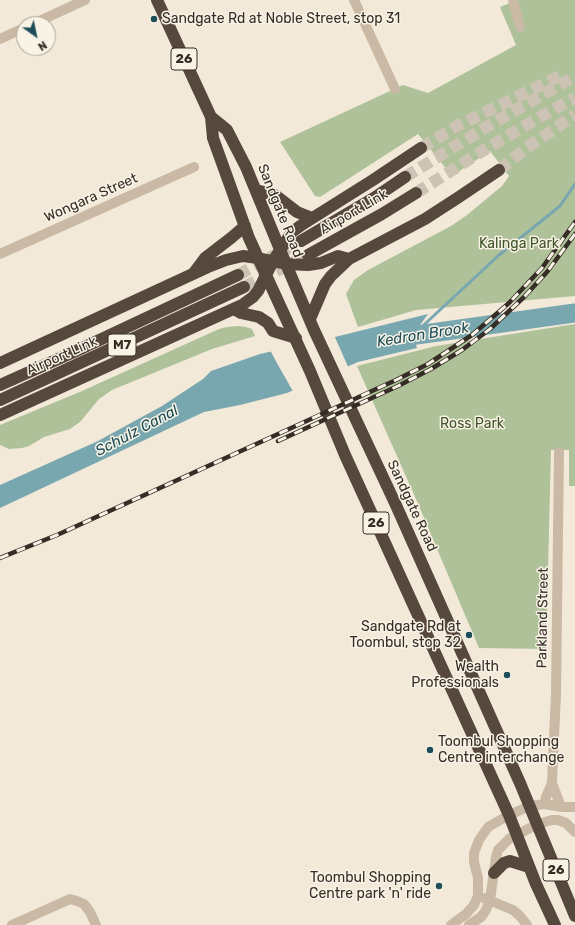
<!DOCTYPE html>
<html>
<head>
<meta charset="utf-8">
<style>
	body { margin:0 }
	#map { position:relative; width:575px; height:925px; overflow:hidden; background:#f2e9d9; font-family:Rubik,sans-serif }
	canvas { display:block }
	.north { position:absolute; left:16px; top:16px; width:40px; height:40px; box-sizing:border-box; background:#f9f3e6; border:1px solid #aba49a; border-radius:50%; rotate:147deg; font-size:11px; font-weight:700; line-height:16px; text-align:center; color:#362d27 }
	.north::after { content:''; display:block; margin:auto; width:14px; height:18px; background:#1c4d58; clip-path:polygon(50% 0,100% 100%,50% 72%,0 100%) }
</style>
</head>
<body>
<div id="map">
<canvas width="575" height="925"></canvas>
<div class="north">N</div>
</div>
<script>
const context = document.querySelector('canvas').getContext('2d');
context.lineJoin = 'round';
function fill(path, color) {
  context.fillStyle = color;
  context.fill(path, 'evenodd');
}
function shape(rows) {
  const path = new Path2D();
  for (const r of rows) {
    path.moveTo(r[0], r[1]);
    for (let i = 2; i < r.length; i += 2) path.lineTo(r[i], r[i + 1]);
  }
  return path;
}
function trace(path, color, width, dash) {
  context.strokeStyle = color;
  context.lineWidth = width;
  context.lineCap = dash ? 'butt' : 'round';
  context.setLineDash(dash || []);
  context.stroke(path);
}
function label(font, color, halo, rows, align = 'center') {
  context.font = font + ' Rubik,sans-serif';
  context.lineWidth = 3;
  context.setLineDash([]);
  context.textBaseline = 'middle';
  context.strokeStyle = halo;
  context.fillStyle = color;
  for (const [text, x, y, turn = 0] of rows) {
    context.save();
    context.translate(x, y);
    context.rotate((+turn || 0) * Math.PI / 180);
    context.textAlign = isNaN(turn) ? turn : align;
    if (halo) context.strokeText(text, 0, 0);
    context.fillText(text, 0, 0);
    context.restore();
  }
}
const green = shape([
	[517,0,575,0,575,296,416,310,358,327,346,294,354,280,368,270,451,226,467,215,502,186,509,176,490,151,452,176,418,134,320,197,315,196,280,142,403,85,428,93,516,45,500,7],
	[575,324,575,486,569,486,569,450,551,450,546,649,479,648,416,499,357,366,436,346],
	[238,326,246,327,252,329,255,336,212,349,112,390,99,399,80,422,70,429,44,437,29,446,22,448,9,449,0,445,0,425,82,391,219,329,227,327]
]);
const water = shape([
	[428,314,413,335,417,348,358,362,287,393,240,405,204,412,0,508,0,485,98,441,162,406,203,379,211,371,260,354,339,336]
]);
const pier = shape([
	[334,335,349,369,294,393,278,365,270,350]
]);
const stream = shape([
	[413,335,498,256,560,206,575,184]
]);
const river = shape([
	[388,339,575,313]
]);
const highwayTunnel = shape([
	[421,148,457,126,564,74],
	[499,170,525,149,575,115],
	[405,177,488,126,575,76],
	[416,193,484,150,545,114,575,98],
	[238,275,301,241],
	[244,287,308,255]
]);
const street = shape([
	[354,0,395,89],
	[513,0,520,27],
	[33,24,85,0],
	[0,39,24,28],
	[0,254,194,167],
	[552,783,561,807],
	[545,804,546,797,552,783,553,759,556,694,559,452],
	[484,898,513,910,520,916,527,925],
	[12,925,70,899,77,901,84,904,90,912,96,925],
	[451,925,466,914,474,905,478,896,478,878,474,862,474,853,479,840,488,827,509,815,530,806,545,804,561,807,575,807],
	[469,925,481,917,486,910,490,900,496,857,498,850,509,839,538,824,552,820,558,820,566,823,575,832]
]);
const highway = shape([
	[157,0,211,117,213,138,249,238,310,371,345,455,509,815,536,884,555,925],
	[211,117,227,130,246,167,286,264,314,330,395,503,520,783,575,916],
	[256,190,275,195,297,212,312,218],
	[301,241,374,198,405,177],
	[308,255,382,214,416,193],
	[193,274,205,258,231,238,245,226],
	[234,309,241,313,259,317,268,323,273,331,296,338],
	[310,319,325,284,331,276,349,259,425,219,459,197,499,170],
	[0,363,208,267,226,260,243,256,258,258,286,264,308,265,321,263,338,256,349,259],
	[0,385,76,351,238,275],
	[0,400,244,287],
	[0,415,242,305,253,297,258,291,273,261,292,232,303,224,373,180,421,148],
	[494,873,504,863,510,861,529,867]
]);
const rail = shape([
	[278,441,398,386,431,369,462,350,490,329,524,297,547,272,575,234],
	[0,558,57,535,300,424,396,380,428,364,472,335,509,303,542,268,575,222]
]);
const markers = [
	[154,19,4,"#1c4d58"],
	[469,635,4,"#1c4d58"],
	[507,675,4,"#1c4d58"],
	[430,750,4,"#1c4d58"],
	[439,886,4,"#1c4d58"]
];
const shields = [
	[184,59,26],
	[122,345,28],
	[376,523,26],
	[556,870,26]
];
const shieldNames = [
	["26",184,59],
	["M7",122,345],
	["26",376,523],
	["26",556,870]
];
const poiNames = [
	["Sandgate Rd at Noble Street, stop 31",162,19,"left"],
	["Sandgate Rd at",461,627],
	["Toombul, stop 32",461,643],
	["Wealth",499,667],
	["Professionals",499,683],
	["Toombul Shopping",438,742,"left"],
	["Centre interchange",438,758,"left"],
	["Toombul Shopping",431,878],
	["Centre park 'n' ride",431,894]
];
const streetNames = [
	["Wongara Street",91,198,-24],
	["Sandgate Road",280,211,68],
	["Airport Link",354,212,-30],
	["Airport Link",62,356,-24],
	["Sandgate Road",412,506,65],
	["Parkland Street",543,618,-89]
];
const parkNames = [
	["Kalinga Park",519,244],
	["Ross Park",472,424]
];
const waterNames = [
	["Kedron Brook",423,335,-9],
	["Schulz Canal",137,431,-28]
];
fill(green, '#afc199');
fill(water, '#78a7af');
fill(pier, '#f2e9d9');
trace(stream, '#78a7af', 3);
trace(river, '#78a7af', 19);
trace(highwayTunnel, '#ccc3b5', 12, [12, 6]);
trace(street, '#cabaa5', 10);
trace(highway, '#57483e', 12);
trace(rail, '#362d27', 4.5);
trace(rail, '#f9f3e6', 3, [9]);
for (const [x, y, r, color] of markers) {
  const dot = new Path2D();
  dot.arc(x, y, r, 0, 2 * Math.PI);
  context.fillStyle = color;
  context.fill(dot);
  trace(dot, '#f9f3e6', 1.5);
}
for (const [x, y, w] of shields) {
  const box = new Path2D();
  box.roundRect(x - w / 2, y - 11, w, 22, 3);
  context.fillStyle = '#f9f3e6';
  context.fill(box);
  trace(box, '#362d27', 1);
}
label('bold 13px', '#362d27', null, shieldNames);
label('14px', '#362d27', '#f9f3e6', poiNames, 'right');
label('14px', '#362d27', '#f9f3e6', streetNames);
label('14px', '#40542a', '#f9f3e6', parkNames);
label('italic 15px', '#1c4d58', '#f9f3e6', waterNames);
</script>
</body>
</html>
